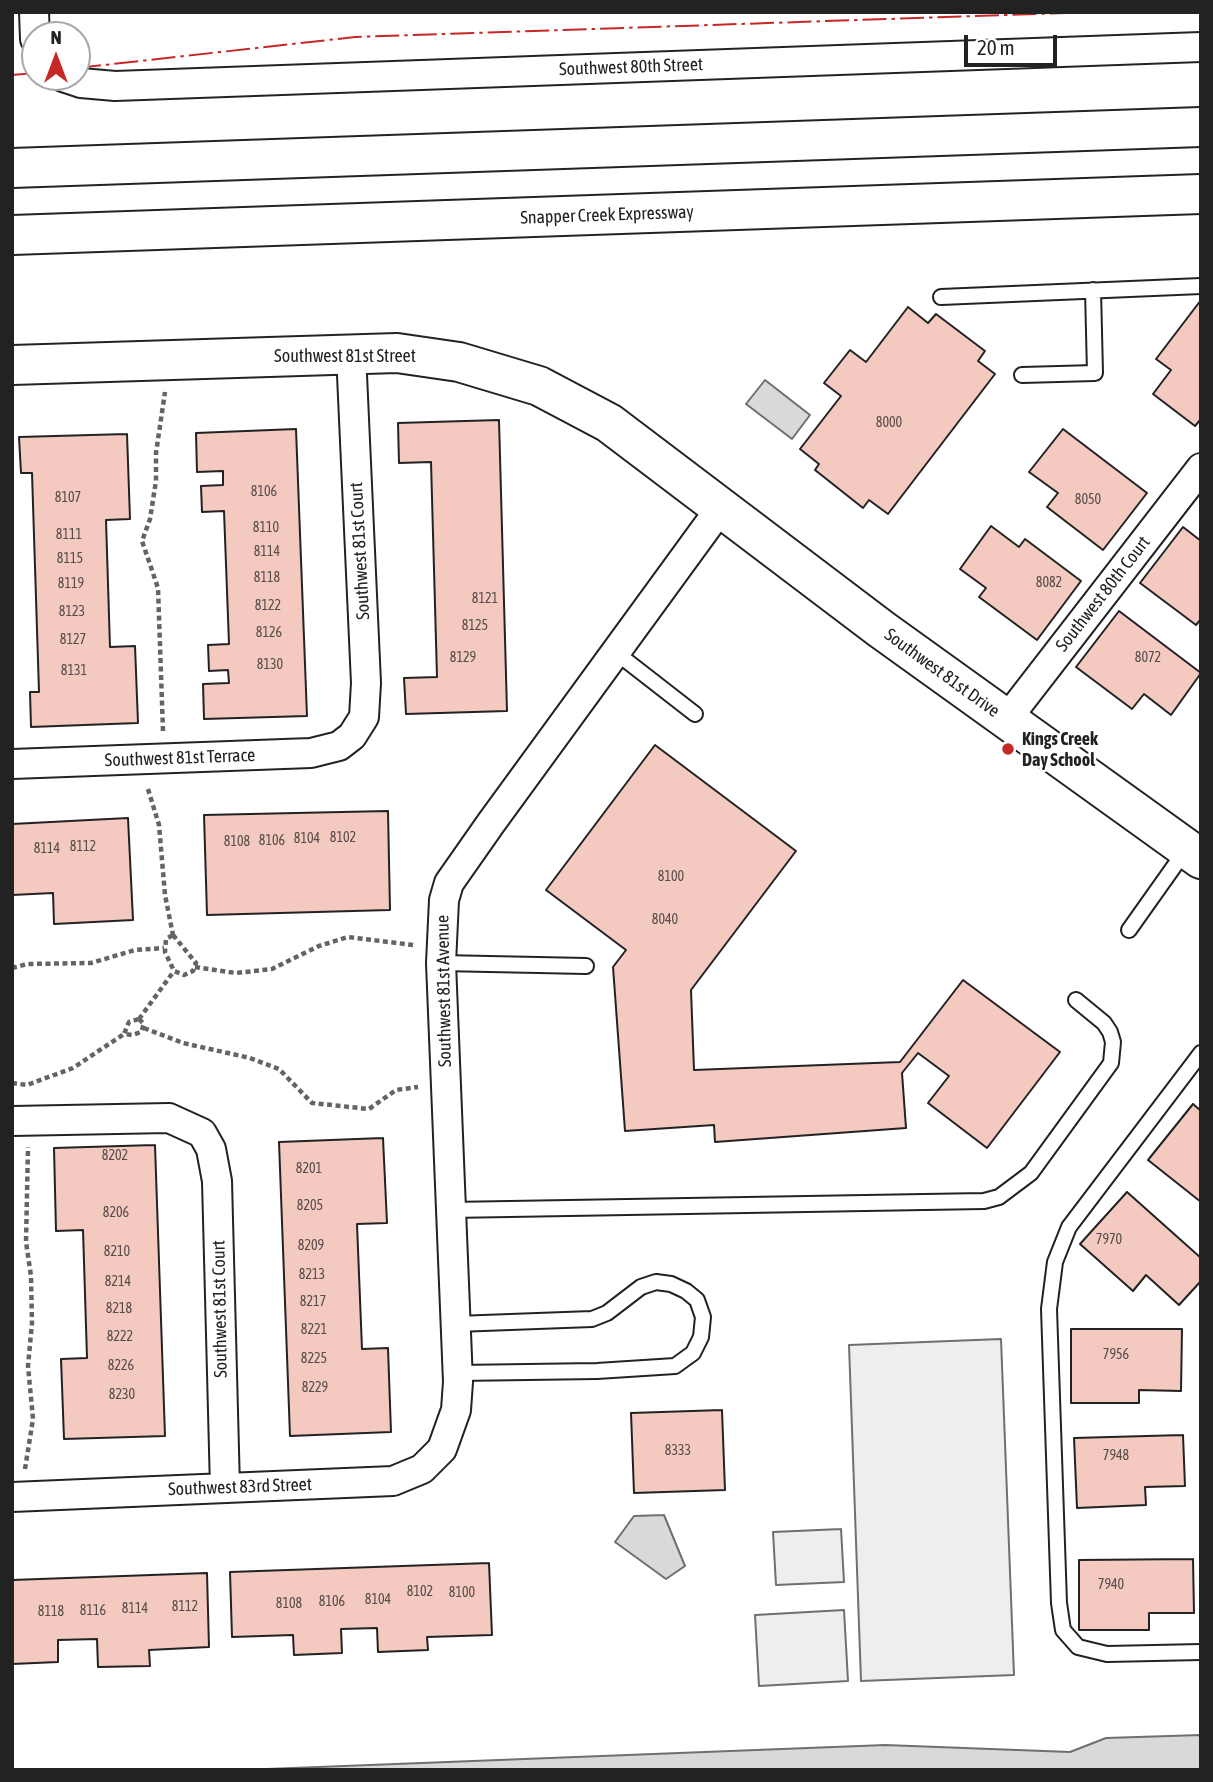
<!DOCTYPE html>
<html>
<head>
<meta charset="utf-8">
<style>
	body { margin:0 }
	#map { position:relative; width:1213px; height:1782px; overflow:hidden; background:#fff; font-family:"Asap Condensed",sans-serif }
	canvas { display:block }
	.frame { position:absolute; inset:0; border:14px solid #222; pointer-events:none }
	.north { position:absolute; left:21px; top:21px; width:70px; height:70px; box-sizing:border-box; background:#fff; border:2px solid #a7a7a7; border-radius:50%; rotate:0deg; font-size:19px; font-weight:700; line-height:28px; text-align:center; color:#222 }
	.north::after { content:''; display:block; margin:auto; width:24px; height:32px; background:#c62828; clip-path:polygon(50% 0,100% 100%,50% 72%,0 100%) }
	.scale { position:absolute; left:964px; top:35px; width:93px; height:32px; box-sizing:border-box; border:4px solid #222; border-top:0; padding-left:9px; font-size:21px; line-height:24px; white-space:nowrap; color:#222; -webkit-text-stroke:5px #fff; paint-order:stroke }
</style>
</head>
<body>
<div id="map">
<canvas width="1213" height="1782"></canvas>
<div class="frame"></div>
<div class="north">N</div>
<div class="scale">20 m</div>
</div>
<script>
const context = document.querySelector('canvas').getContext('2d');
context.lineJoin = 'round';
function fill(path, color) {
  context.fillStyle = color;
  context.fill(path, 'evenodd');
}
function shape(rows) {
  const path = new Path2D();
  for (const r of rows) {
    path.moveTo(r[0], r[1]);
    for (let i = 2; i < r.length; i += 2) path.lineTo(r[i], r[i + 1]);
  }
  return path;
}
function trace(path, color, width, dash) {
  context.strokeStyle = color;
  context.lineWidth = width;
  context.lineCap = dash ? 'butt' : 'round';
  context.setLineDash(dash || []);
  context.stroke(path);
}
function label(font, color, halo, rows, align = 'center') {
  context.font = font + ' "Asap Condensed",sans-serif';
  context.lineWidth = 5;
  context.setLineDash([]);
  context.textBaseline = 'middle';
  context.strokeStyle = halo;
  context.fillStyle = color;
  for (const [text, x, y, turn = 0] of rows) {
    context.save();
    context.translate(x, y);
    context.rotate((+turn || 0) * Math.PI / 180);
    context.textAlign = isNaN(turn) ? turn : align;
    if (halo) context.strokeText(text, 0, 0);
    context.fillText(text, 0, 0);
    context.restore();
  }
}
const green = shape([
	[1001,1339,1014,1675,861,1681,849,1345,1001,1339],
	[841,1529,844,1582,776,1585,773,1532,841,1529],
	[844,1610,848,1681,759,1686,755,1615,844,1610]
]);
const water = shape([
	[765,380,810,415,792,439,746,404,765,380],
	[664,1515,685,1566,666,1579,615,1542,634,1516,664,1515],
	[1201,1735,1201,1770,241,1770,885,1745,1070,1752,1106,1738,1201,1735]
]);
const building = shape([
	[1201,300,1201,419,1195,426,1153,394,1171,370,1156,359,1201,300],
	[908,307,928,323,936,314,985,351,978,361,995,374,888,514,869,500,863,508,815,470,819,464,800,449,841,396,824,383,850,350,866,362,908,307],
	[499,420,507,711,406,714,404,678,437,677,431,462,399,463,398,423,499,420],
	[296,429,307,716,204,719,203,684,229,683,228,670,209,671,208,645,229,644,224,511,202,512,201,486,223,485,223,471,197,472,196,433,296,429],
	[1063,429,1147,493,1103,550,1047,507,1058,493,1029,472,1063,429],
	[127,434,130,519,106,520,110,647,135,646,138,723,31,727,30,692,39,692,32,473,21,473,19,437,127,434],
	[991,526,1019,547,1025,539,1081,581,1037,640,979,597,986,588,960,569,991,526],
	[1183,527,1201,541,1201,619,1196,625,1140,583,1183,527],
	[1119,611,1201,673,1171,715,1144,694,1132,709,1076,667,1119,611],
	[655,745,796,851,691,990,694,1070,900,1062,963,980,1060,1052,987,1148,928,1103,949,1076,918,1053,902,1073,906,1128,715,1142,714,1125,625,1131,613,967,626,950,546,890,655,745],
	[388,811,390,910,207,915,204,815,388,811],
	[128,818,133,920,54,924,53,893,12,895,12,824,128,818],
	[1193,1104,1201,1111,1201,1202,1148,1160,1193,1104],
	[383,1138,387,1223,357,1224,362,1349,388,1348,391,1432,290,1436,279,1142,383,1138],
	[155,1145,165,1436,64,1439,61,1359,87,1358,83,1230,56,1231,54,1148,155,1145],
	[1127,1192,1201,1258,1201,1281,1179,1305,1146,1275,1133,1291,1080,1244,1127,1192],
	[1071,1329,1182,1329,1181,1391,1139,1390,1139,1403,1071,1403,1071,1329],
	[722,1410,725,1490,634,1493,631,1413,722,1410],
	[1183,1435,1185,1486,1145,1487,1146,1505,1077,1508,1074,1438,1183,1435],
	[1193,1559,1194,1613,1149,1613,1149,1630,1079,1630,1079,1560,1193,1559],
	[489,1563,492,1635,427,1637,428,1650,378,1652,377,1628,341,1629,342,1653,294,1655,293,1635,232,1637,230,1572,489,1563],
	[207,1573,209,1647,149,1650,150,1666,98,1667,97,1639,58,1640,58,1662,12,1664,12,1580,207,1573]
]);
const path = shape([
	[163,731,158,588,142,541,150,519,156,481,156,453,165,392],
	[148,789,159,825,165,895,173,935],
	[173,935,196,963,193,971,184,975,174,971,165,952,166,939,173,935],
	[195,967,236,973,272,969,319,946,348,937,413,945],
	[12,968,27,964,91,963,135,950,164,948],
	[139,1019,174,971],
	[139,1019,144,1024,141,1032,132,1035,124,1034,129,1022,139,1019],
	[144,1028,183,1043,250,1058,279,1069,312,1103,369,1109,396,1090,418,1087],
	[12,1083,27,1085,73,1068,124,1034],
	[25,1469,33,1419,28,1366,32,1323,31,1276,26,1242,28,1147]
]);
const lane = shape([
	[941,297,1201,286],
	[1022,375,1095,373,1093,290],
	[614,651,695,714],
	[1129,930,1185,851],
	[441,963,586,966],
	[1201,1053,1069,1227,1055,1262,1049,1309,1059,1603,1063,1630,1078,1647,1107,1654,1201,1652],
	[450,1210,984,1201,999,1197,1031,1173,1111,1063,1113,1042,1110,1032,1104,1023,1076,1000],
	[456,1324,592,1319,607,1313,641,1287,656,1282,671,1284,686,1291,697,1300,703,1317,701,1337,693,1353,675,1366,597,1371,458,1373]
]);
const street = shape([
	[34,12,35,39],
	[63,77,81,83,115,86,1201,47],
	[1006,720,1201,468],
	[12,764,311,753,339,746,352,736,364,717,366,683,351,353],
	[12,1121,169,1118,202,1133,211,1149,217,1181,225,1488],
	[12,1497,393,1481,422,1469,442,1449,456,1410,458,1382,441,963,444,900,449,883,491,823,720,509]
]);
const secondary = shape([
	[12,365,397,353,459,362,539,386,609,423,881,629,1201,859]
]);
const highway = shape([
	[12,168,1201,127],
	[12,235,1201,194]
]);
const power = shape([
	[77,68,355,37,1095,12],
	[12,75,35,73]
]);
const markers = [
	[1008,749,7,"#c62828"]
];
const numberNames = [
	["8000",889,423],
	["8106",264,492],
	["8107",68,498],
	["8050",1088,500],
	["8110",266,528],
	["8111",69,535],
	["8114",267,552],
	["8115",70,559],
	["8118",267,578],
	["8082",1049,583],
	["8119",71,584],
	["8121",485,599],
	["8122",268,606],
	["8123",72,612],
	["8125",475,626],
	["8126",269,633],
	["8127",73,640],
	["8129",463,658],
	["8072",1148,658],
	["8130",270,665],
	["8131",74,671],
	["8102",343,838],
	["8104",307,839],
	["8106",272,841],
	["8108",237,842],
	["8112",83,847],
	["8114",47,849],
	["8100",671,877],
	["8040",665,920],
	["8202",115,1156],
	["8201",309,1169],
	["8205",310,1206],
	["8206",116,1213],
	["7970",1109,1240],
	["8209",311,1246],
	["8210",117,1252],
	["8213",312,1275],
	["8214",118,1282],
	["8217",313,1302],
	["8218",119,1309],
	["8221",314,1330],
	["8222",120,1337],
	["7956",1116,1355],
	["8225",314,1359],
	["8226",121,1366],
	["8229",315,1388],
	["8230",122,1395],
	["8333",678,1451],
	["7948",1116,1456],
	["7940",1111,1585],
	["8102",420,1592],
	["8100",462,1593],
	["8104",378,1600],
	["8106",332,1602],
	["8108",289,1604],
	["8112",185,1607],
	["8114",135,1609],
	["8116",93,1611],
	["8118",51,1612]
];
const streetNames = [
	["Southwest 80th Street",631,67,-2],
	["Snapper Creek Expressway",607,215,-2],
	["Southwest 81st Street",345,356],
	["Southwest 81st Court",360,551,-93],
	["Southwest 80th Court",1103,594,-52],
	["Southwest 81st Drive",942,673,36],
	["Southwest 81st Terrace",180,758,-2],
	["Southwest 81st Avenue",444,991,-91],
	["Southwest 81st Court",220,1309,-91],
	["Southwest 83rd Street",240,1487,-2]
];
const poiNames = [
	["Kings Creek",1022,739],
	["Day School",1022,760]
];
fill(green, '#eee');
trace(green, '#6f6f6f', 2);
fill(water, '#d9d9d9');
trace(water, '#6f6f6f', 2);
fill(building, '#f3c9c0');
trace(building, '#222', 2);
trace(lane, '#222', 18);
trace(street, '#222', 32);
trace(secondary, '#222', 42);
trace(highway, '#222', 42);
trace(path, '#646464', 4.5, [5, 3.5]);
trace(lane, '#fff', 14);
trace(street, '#fff', 28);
trace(secondary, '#fff', 38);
trace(highway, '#fff', 38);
trace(power, '#c62828', 2, [24, 5, 3.5, 5]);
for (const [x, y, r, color] of markers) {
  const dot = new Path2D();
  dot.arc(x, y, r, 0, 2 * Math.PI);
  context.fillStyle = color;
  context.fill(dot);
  trace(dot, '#fff', 2.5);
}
label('14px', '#564c4a', null, numberNames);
label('18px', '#222', '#fff', streetNames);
label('bold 18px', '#222', '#fff', poiNames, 'left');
</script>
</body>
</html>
